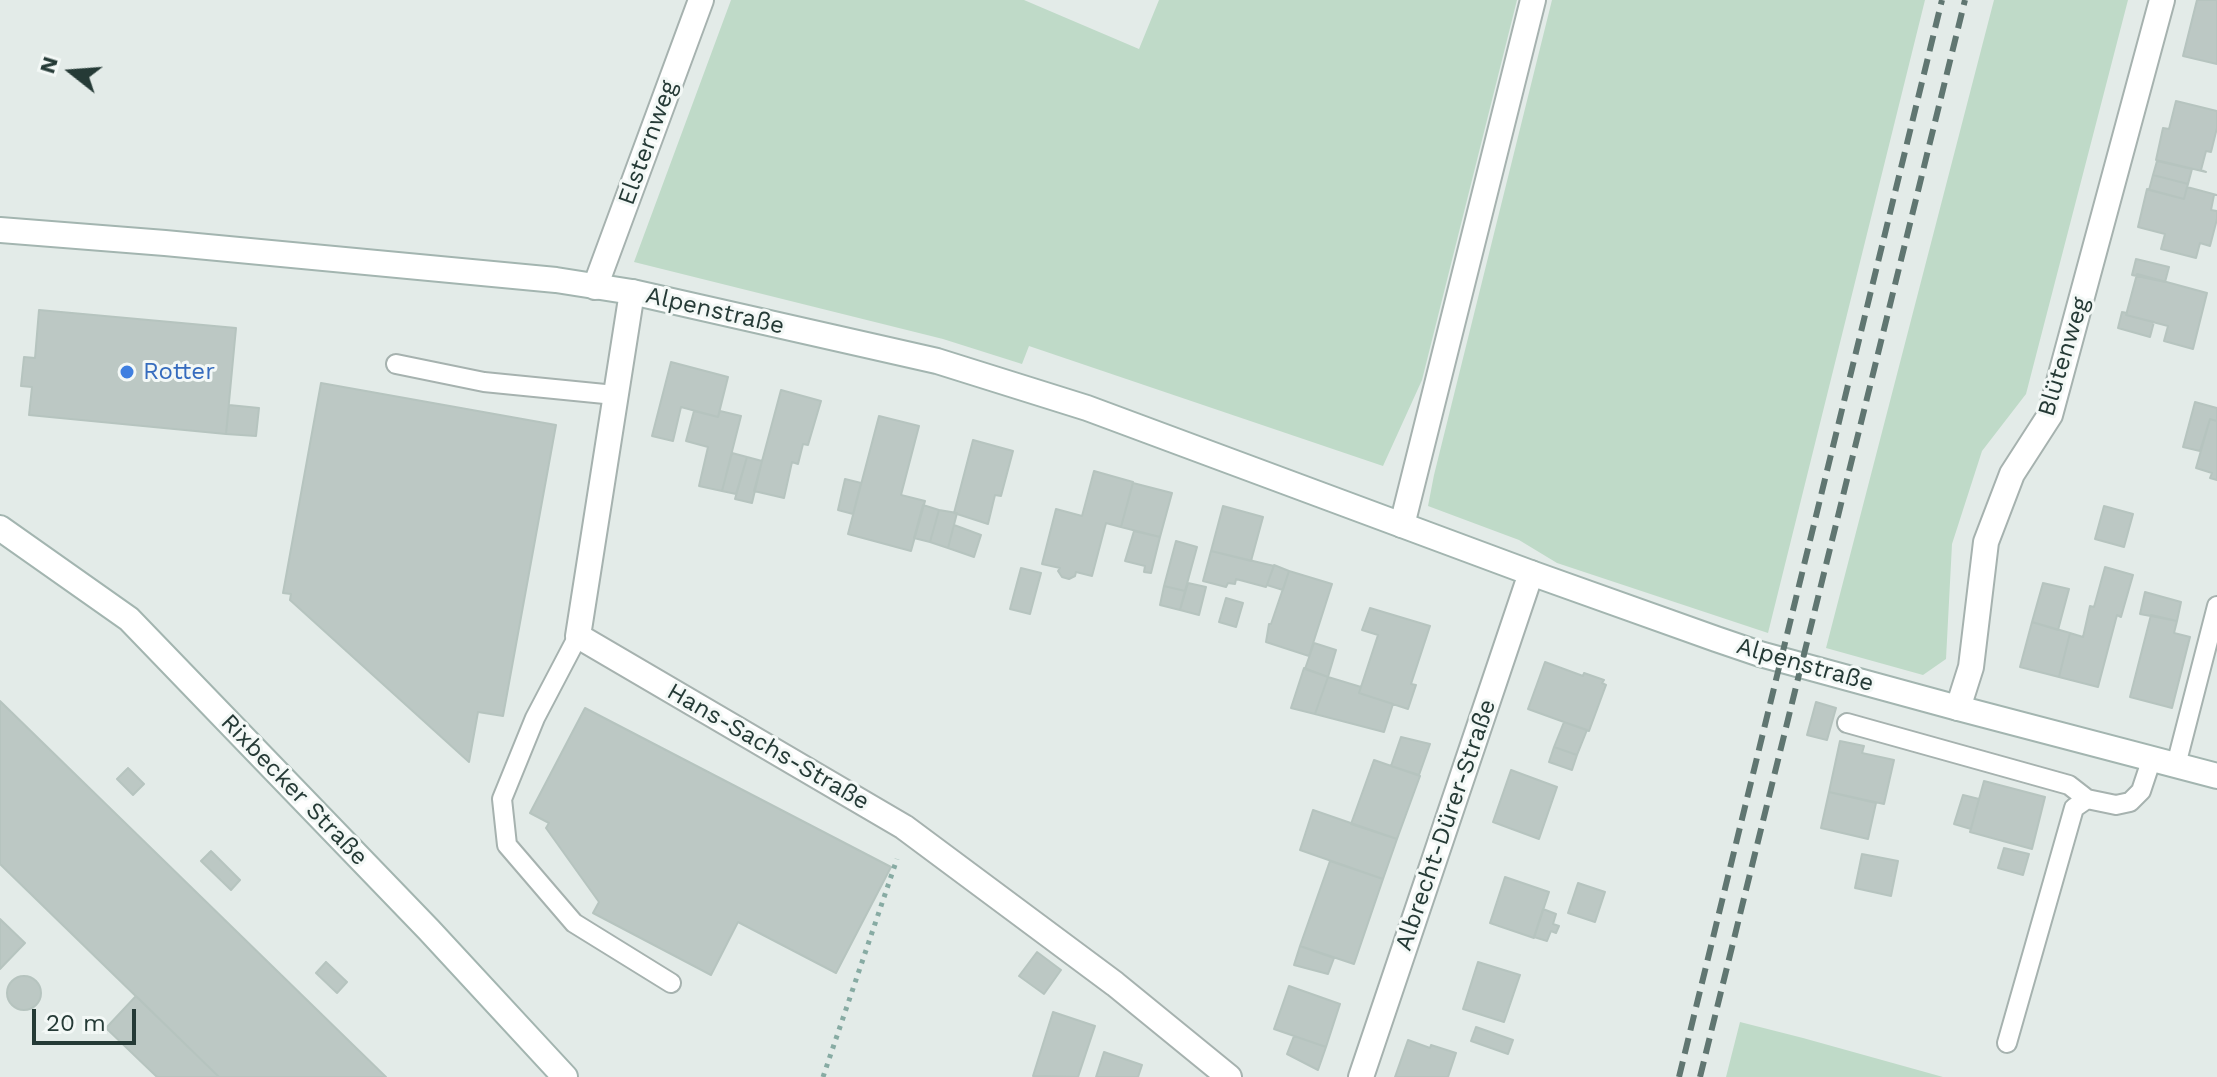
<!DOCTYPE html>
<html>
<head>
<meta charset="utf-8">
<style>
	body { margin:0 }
	#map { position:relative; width:2217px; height:1077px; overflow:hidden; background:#e3ebe8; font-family:"Work Sans",sans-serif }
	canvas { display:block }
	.north { position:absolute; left:32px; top:32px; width:80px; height:80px; -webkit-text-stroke:6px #f3f8f6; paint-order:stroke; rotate:287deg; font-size:22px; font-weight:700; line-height:32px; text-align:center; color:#253a36 }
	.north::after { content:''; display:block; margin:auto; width:28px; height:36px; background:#253a36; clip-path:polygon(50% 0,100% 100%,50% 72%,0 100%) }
	.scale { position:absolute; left:32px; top:1009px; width:104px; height:36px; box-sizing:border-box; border:4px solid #253a36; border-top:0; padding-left:10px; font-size:24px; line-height:28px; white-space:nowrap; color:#253a36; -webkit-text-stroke:6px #f3f8f6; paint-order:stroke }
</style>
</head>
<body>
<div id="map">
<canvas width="2217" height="1077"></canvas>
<div class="north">N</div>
<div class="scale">20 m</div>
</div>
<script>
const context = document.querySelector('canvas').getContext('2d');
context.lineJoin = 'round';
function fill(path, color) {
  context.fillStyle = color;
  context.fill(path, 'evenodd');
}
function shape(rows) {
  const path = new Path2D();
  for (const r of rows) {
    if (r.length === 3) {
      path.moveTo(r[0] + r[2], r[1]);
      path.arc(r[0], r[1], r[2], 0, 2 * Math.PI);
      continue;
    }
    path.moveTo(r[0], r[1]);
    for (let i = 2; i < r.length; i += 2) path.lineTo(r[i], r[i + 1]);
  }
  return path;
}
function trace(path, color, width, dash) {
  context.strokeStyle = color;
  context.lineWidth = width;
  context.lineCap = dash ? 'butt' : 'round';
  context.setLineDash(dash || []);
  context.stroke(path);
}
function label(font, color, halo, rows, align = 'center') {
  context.font = font + ' "Work Sans",sans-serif';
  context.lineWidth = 6;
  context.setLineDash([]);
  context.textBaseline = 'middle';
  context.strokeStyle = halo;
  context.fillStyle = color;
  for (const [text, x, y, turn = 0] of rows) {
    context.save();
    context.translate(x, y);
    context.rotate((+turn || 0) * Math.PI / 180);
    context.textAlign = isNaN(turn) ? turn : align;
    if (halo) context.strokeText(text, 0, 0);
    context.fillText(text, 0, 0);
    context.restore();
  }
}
const green = shape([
	[731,0,1024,0,1139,49,1159,0,1517,0,1422,380,1383,466,1029,346,1022,364,943,339,634,262],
	[1552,0,1925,0,1768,633,1557,563,1519,540,1428,506,1434,475],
	[1994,0,2128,0,2026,394,1982,451,1952,544,1946,659,1923,675,1826,648],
	[1740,1022,1803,1038,1943,1077,1726,1077]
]);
const building = shape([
	[2197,0,2217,0,2217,64,2183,56,2197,0],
	[2176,101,2217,111,2217,128,2211,152,2206,151,2201,170,2206,172,2156,160,2163,128,2169,129,2176,101],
	[2157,161,2192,169,2188,184,2153,175,2157,161],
	[2153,175,2188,184,2184,199,2149,190,2153,175],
	[2187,187,2217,195,2214,195,2211,210,2217,211,2217,219,2210,246,2200,243,2196,258,2161,249,2165,234,2138,227,2147,189,2184,199,2187,187],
	[2136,259,2169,267,2165,282,2132,275,2136,259],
	[2137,274,2207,293,2193,349,2164,341,2168,326,2126,315,2137,274],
	[39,310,236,328,226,434,29,415,32,387,21,386,24,357,35,358,39,310],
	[2122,312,2127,313,2126,315,2154,322,2150,337,2118,328,2122,312],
	[671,362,728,377,718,417,681,407,673,441,652,436,671,362],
	[321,383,556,425,503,716,478,712,469,762,290,600,291,594,283,593,321,383],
	[781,390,821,401,808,445,803,444,798,464,792,462,784,498,754,491,781,390],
	[2195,402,2217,408,2217,421,2210,419,2200,451,2183,447,2195,402],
	[229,405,259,408,256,436,226,434,229,405],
	[694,411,718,417,720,411,741,416,722,491,699,486,708,447,686,441,694,411],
	[879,416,919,426,901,495,925,501,911,551,848,534,879,416],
	[2210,419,2217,421,2217,480,2210,478,2212,473,2196,468,2210,419],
	[973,440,1013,451,1001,496,995,495,988,524,954,513,973,440],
	[732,453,747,457,736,494,722,491,732,453],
	[747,457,762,461,752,503,735,499,747,457],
	[1094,471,1133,482,1121,527,1106,523,1092,576,1076,572,1075,576,1069,579,1062,577,1058,571,1060,568,1042,564,1056,509,1082,516,1094,471],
	[845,479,861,483,853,514,838,510,845,479],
	[1133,483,1172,493,1160,537,1121,527,1133,483],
	[923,505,939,510,930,542,914,538,923,505],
	[1223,506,1263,517,1251,561,1211,551,1223,506],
	[2104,506,2133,514,2124,547,2095,539,2104,506],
	[939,510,957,513,948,548,930,542,939,510],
	[954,525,981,535,974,557,948,548,954,525],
	[1134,531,1160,537,1151,573,1144,572,1145,566,1125,561,1134,531],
	[1176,541,1197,547,1185,591,1164,586,1176,541],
	[1211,551,1274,566,1266,587,1236,579,1235,584,1228,583,1226,587,1203,581,1211,551],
	[1274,565,1289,571,1283,590,1267,585,1274,565],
	[2105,567,2133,575,2121,617,2117,615,2098,687,2059,677,2070,633,2083,637,2090,606,2094,607,2105,567],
	[1021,568,1041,573,1030,614,1010,609,1021,568],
	[1289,571,1332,584,1309,656,1266,642,1269,624,1271,624,1289,571],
	[1188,583,1206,587,1199,615,1180,610,1188,583],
	[2043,583,2069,589,2058,630,2032,622,2043,583],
	[1164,586,1185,591,1180,610,1160,605,1164,586],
	[2145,592,2181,602,2177,621,2140,614,2145,592],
	[1226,598,1243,603,1236,627,1219,622,1226,598],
	[1370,608,1430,626,1411,684,1416,685,1408,709,1359,693,1378,635,1362,630,1370,608],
	[2151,615,2177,621,2174,633,2190,637,2172,708,2130,697,2151,615],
	[2032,622,2070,633,2059,677,2020,667,2032,622],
	[1314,643,1336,650,1328,677,1305,669,1314,643],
	[1545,662,1583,676,1584,673,1604,680,1602,683,1606,685,1589,731,1528,709,1545,662],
	[1304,668,1328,677,1315,714,1291,708,1304,668],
	[1328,677,1361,687,1359,693,1393,704,1384,732,1315,714,1328,677],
	[0,701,386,1077,219,1077,0,864,0,701],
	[1816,702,1836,708,1827,740,1807,735,1816,702],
	[585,708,891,867,836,973,738,922,711,975,593,913,599,902,546,828,549,823,530,813,585,708],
	[1564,722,1587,730,1577,755,1554,747,1564,722],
	[1401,737,1430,744,1419,775,1391,766,1401,737],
	[1840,741,1864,746,1862,753,1894,760,1884,804,1829,792,1840,741],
	[1554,747,1577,755,1572,770,1549,762,1554,747],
	[1374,760,1420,776,1397,839,1351,824,1374,760],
	[128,768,144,784,133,795,117,779,128,768],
	[1511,770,1557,787,1539,839,1493,822,1511,770],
	[1984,781,2045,797,2032,849,1970,832,1984,781],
	[1829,792,1876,803,1868,839,1821,828,1829,792],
	[1963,795,1979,799,1971,829,1954,824,1963,795],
	[1313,810,1397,839,1383,879,1300,850,1313,810],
	[2004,848,2029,854,2023,875,1998,868,2004,848],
	[211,851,240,880,231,890,201,861,211,851],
	[1862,854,1898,861,1891,896,1855,888,1862,854],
	[1330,861,1383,879,1354,964,1300,946,1330,861],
	[1505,877,1549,892,1534,938,1490,923,1505,877],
	[1578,883,1605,892,1595,922,1568,913,1578,883],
	[1543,909,1556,914,1553,924,1559,926,1556,933,1551,931,1547,941,1534,937,1543,909],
	[0,919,25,943,0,969,0,919],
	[1300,946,1334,958,1328,974,1294,965,1300,946],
	[1037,952,1061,970,1044,994,1019,976,1037,952],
	[326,962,347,982,337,993,316,973,326,962],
	[1478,962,1520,975,1504,1022,1463,1009,1478,962],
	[24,993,17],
	[1289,986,1340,1004,1326,1047,1274,1029,1289,986],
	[136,996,219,1077,157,1077,106,1028,136,996],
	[1053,1012,1095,1026,1078,1077,1033,1076,1053,1012],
	[1476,1027,1513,1040,1508,1054,1471,1041,1476,1027],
	[1294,1036,1326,1047,1318,1070,1287,1054,1294,1036],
	[1408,1040,1430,1048,1431,1045,1456,1053,1448,1077,1395,1077,1408,1040],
	[1104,1052,1142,1065,1138,1077,1096,1077,1104,1052]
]);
const path = shape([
	[823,1077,897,859]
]);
const lane = shape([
	[396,364,484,382,615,395],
	[578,636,535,718,502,799,507,845,574,923,671,983],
	[1847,723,2069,785,2087,799],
	[2176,765,2217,606],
	[2007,1043,2074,808,2087,799,2116,805,2130,802,2141,791,2152,758]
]);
const street = shape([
	[595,287,701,0],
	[632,292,578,636,904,827,1115,984,1229,1077],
	[1402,525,1533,0],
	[1958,708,1971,667,1986,542,2012,474,2050,415,2162,0],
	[1361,1077,1531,573]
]);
const secondary = shape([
	[0,230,165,243,556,280,632,292,937,361,1087,408,1531,573,1716,639,1760,654,1958,708,2217,776],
	[0,528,129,619,429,930,565,1077]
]);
const rail = shape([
	[1679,1077,1942,0],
	[1700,1077,1965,0]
]);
const markers = [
	[127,372,8,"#3f7fe0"]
];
const streetNames = [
	["Elsternweg",648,143,-70],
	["Alpenstraße",715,311,13],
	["Blütenweg",2064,357,-73],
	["Alpenstraße",1805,665,16],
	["Hans-Sachs-Straße",768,747,30],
	["Rixbecker Straße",294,790,46],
	["Albrecht-Dürer-Straße",1446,825,-71]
];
const shopNames = [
	["Rotter",143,372]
];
fill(green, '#bfdac8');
fill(building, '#bcc8c4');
trace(building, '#b6c4bf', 2);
trace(lane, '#a6b2af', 22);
trace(street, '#a6b2af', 28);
trace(secondary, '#a3b5b0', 28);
trace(path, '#87aba3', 5, [4, 6]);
trace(lane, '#fff', 18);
trace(street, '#fff', 24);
trace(secondary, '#fff', 24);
trace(rail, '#607671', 6, [16, 8]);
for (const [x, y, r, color] of markers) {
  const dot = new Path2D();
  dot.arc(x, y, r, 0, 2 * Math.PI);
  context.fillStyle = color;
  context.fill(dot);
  trace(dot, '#f3f8f6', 3);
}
label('24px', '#253a36', '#f3f8f6', streetNames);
label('24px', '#366cbe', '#f3f8f6', shopNames, 'left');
</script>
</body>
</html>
